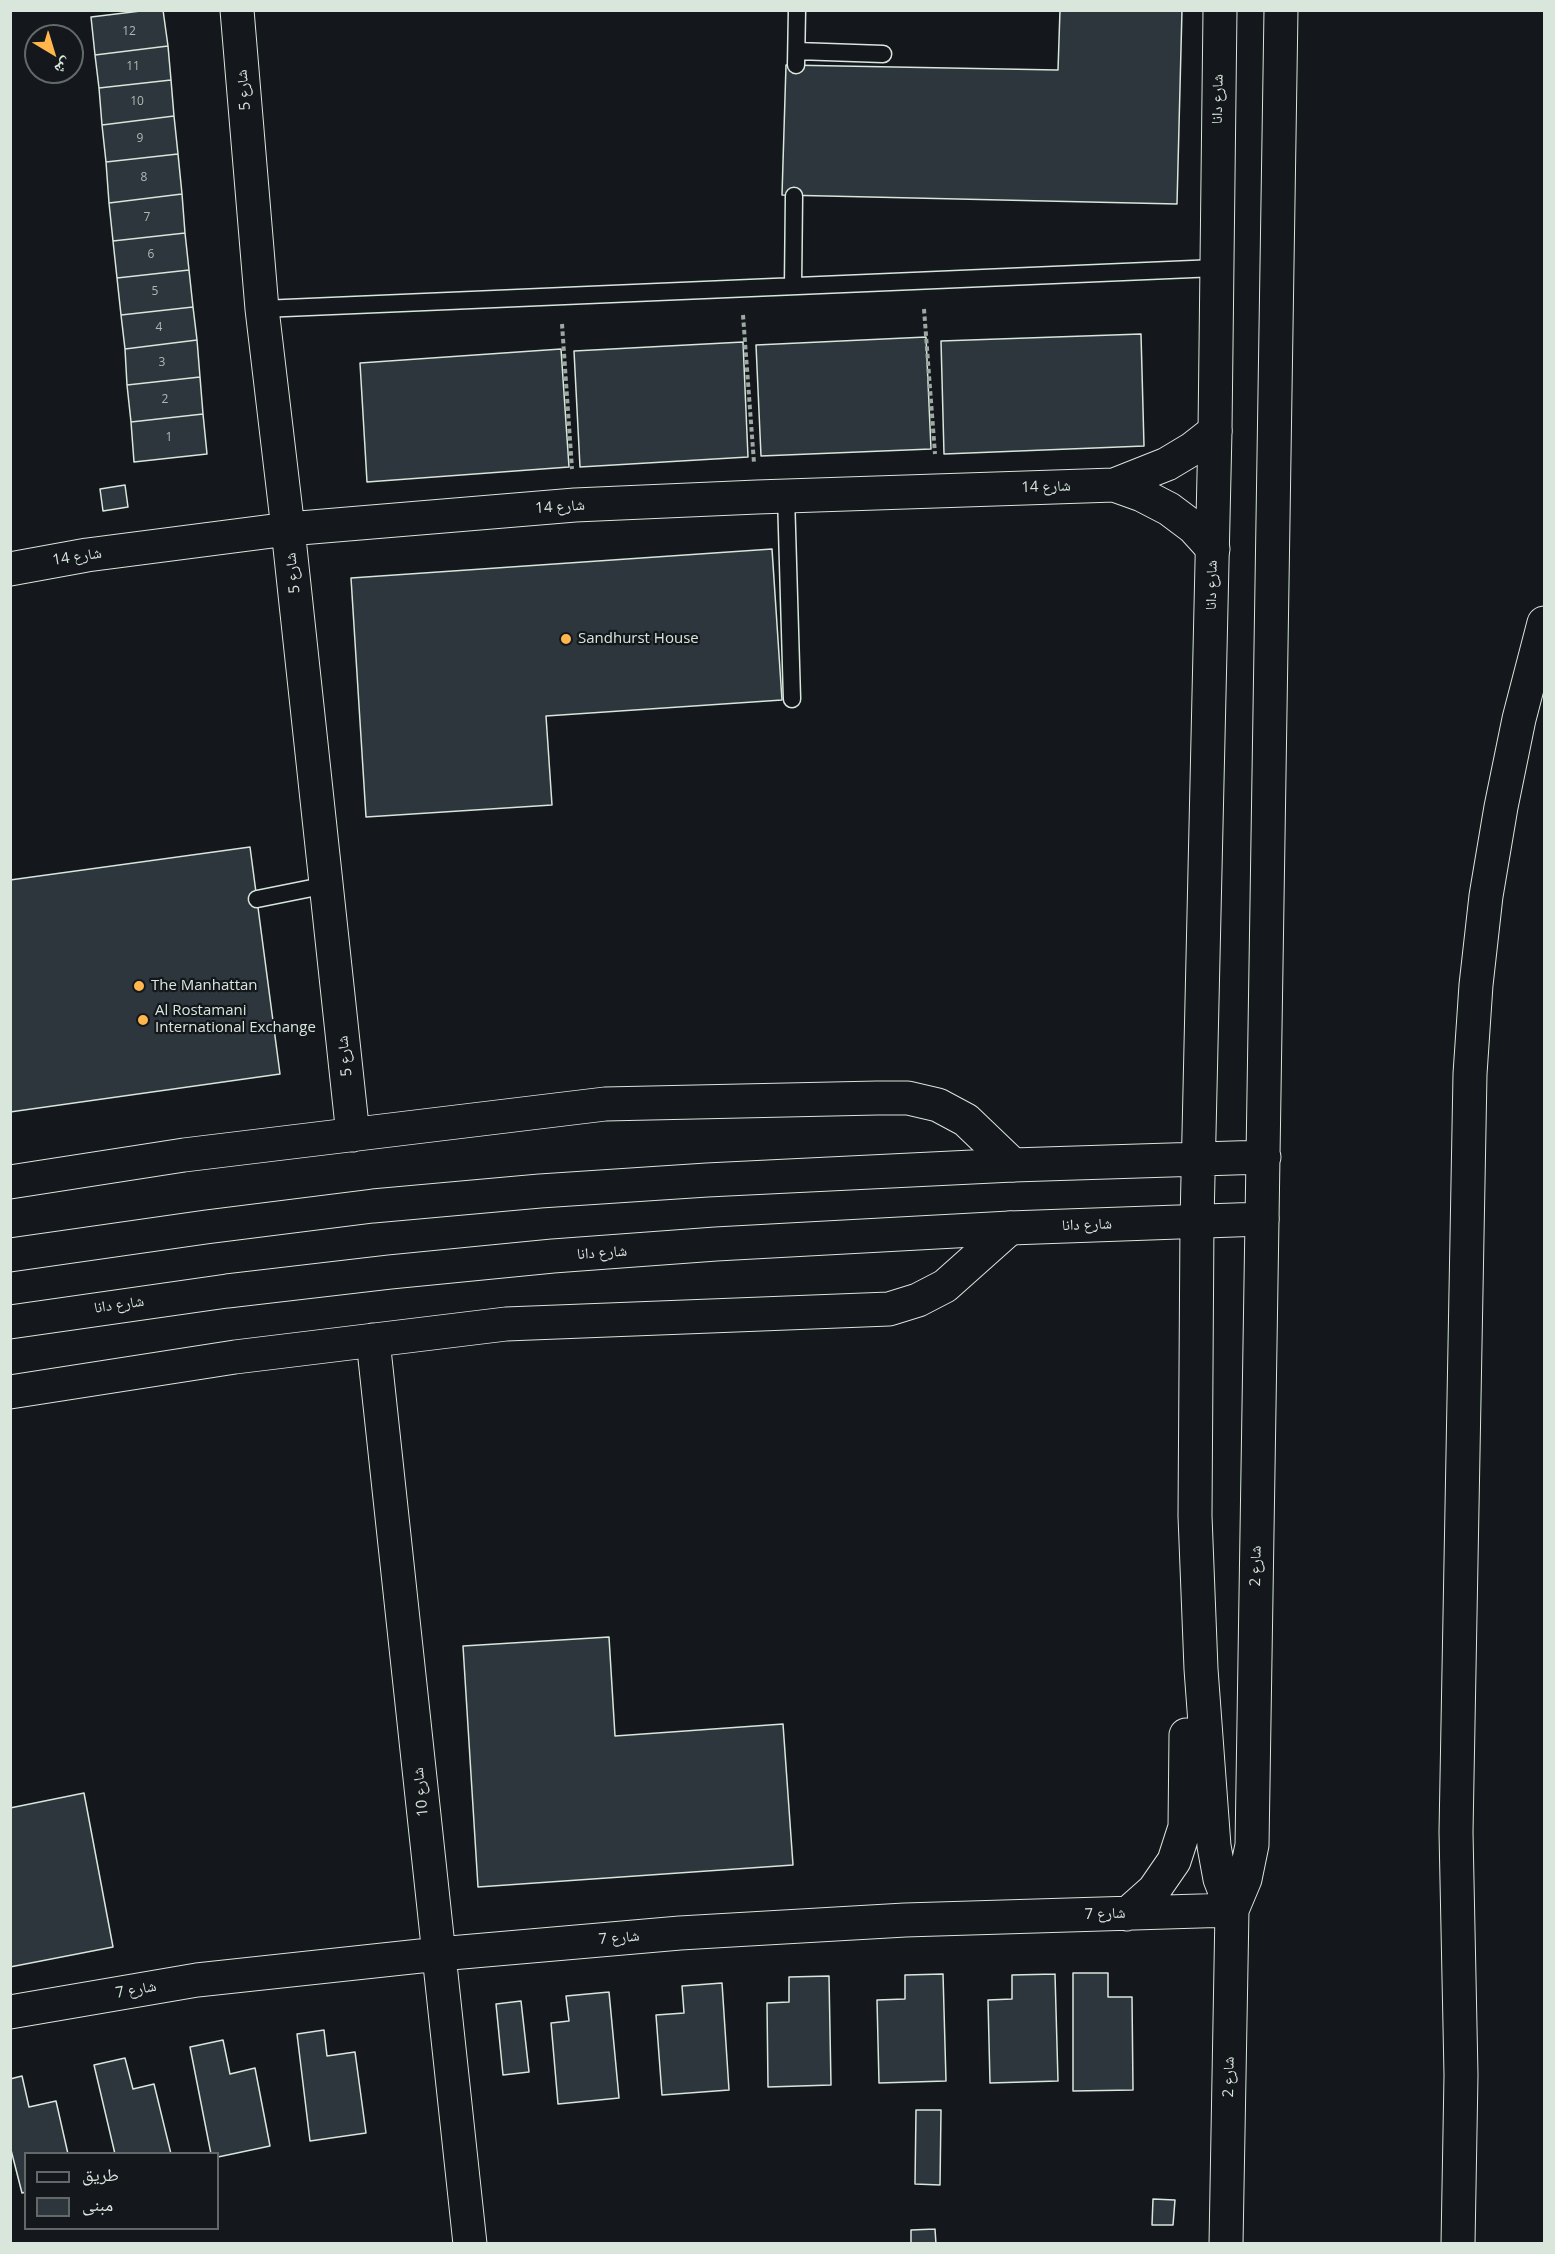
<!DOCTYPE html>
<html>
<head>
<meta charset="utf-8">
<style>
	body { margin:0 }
	#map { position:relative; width:1555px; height:2254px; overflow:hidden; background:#14181c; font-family:"Open Sans","Noto Naskh Arabic",sans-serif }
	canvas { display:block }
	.frame { position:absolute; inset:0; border:12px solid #d8e6dc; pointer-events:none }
	.legend { position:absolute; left:24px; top:2152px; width:195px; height:78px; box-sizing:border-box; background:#14181c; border:2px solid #626a69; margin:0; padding:8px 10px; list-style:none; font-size:18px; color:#d8e6dc }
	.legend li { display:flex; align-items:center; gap:12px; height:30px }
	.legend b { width:30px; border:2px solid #626a69 }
	.north { position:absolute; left:24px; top:24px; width:60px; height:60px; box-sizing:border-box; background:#14181c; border:2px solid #626a69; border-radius:50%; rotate:142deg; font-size:16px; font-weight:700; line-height:24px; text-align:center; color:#d8e6dc }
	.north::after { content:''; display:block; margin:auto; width:21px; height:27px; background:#ffb74d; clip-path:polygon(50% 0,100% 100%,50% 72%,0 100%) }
</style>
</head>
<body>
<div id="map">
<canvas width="1555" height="2254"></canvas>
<div class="frame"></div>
<ul class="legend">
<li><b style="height:8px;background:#14181c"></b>طريق</li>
<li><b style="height:16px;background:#2c363c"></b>مبنى</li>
</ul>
<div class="north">ش</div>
</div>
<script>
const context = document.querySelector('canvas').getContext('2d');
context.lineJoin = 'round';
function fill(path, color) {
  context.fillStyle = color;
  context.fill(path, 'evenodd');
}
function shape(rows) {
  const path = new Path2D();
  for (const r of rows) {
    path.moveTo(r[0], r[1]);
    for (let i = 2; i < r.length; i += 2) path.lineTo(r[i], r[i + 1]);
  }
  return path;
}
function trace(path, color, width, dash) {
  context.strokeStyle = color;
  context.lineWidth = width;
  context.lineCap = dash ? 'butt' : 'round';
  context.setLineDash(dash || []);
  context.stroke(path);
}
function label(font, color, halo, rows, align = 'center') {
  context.font = font + ' "Open Sans","Noto Naskh Arabic",sans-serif';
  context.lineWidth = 4.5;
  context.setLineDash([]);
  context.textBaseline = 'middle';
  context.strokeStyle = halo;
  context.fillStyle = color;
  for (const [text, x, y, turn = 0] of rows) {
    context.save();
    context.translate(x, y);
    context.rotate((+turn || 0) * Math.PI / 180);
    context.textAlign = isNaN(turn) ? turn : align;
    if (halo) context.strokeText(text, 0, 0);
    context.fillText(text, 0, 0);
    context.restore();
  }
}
const building = shape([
	[149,10,163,10,168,46,95,55,91,17,149,10],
	[1060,10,1182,10,1177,204,782,195,786,65,1058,70,1060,10],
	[168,46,171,80,99,88,95,55,168,46],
	[171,80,174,116,102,125,99,88,171,80],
	[174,116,178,154,106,162,102,125,174,116],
	[178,154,182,194,109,203,106,162,178,154],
	[182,194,185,233,113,241,109,203,182,194],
	[185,233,189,270,117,278,113,241,185,233],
	[189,270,193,307,121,315,117,278,189,270],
	[193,307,197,340,125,349,121,315,193,307],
	[1141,334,1144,446,944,454,941,341,1141,334],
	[926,337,931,449,761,456,756,345,926,337],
	[197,340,200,377,127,385,125,349,197,340],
	[743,342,748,457,580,467,574,351,743,342],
	[561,349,569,467,367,482,360,363,561,349],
	[200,377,203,414,131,422,127,385,200,377],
	[203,414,207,454,134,462,131,422,203,414],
	[125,485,128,507,103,511,100,489,125,485],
	[772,549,782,700,546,716,552,805,366,817,351,578,772,549],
	[250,847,280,1074,10,1112,10,880,250,847],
	[609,1637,615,1736,783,1724,793,1865,478,1887,463,1646,609,1637],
	[84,1793,113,1947,10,1967,10,1808,84,1793],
	[1073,1973,1108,1973,1108,1997,1132,1997,1133,2090,1073,2091,1073,1973],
	[943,1974,946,2081,879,2083,877,2000,905,1999,905,1975,943,1974],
	[1055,1974,1058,2081,990,2083,988,2000,1012,1999,1012,1975,1055,1974],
	[829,1976,831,2085,768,2087,767,2003,789,2002,789,1977,829,1976],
	[722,1983,729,2090,662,2095,656,2015,684,2013,682,1986,722,1983],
	[609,1992,619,2098,558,2104,551,2023,569,2021,566,1996,609,1992],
	[521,2001,529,2072,503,2075,496,2004,521,2001],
	[324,2030,327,2056,355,2052,366,2133,310,2141,297,2034,324,2030],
	[223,2040,230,2074,255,2068,270,2146,218,2157,218,2154,211,2154,190,2047,223,2040],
	[125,2058,133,2089,154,2084,171,2154,115,2154,94,2065,125,2058],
	[22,2076,29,2107,56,2101,68,2154,26,2154,26,2192,22,2193,10,2146,10,2079,22,2076],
	[916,2110,941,2110,940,2185,915,2184,916,2110],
	[1153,2199,1175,2200,1173,2225,1152,2225,1153,2199],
	[935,2229,936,2244,911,2244,911,2230,935,2229]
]);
const path = shape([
	[924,309,935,454],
	[743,315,754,463],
	[562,324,572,469]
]);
const service = shape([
	[797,51,883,54],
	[796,65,797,10],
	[793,286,794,196],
	[262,309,1216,268],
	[786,496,792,699],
	[257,899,327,885]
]);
const minor = shape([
	[237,10,262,309,288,529,353,1135],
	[1114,485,1142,495,1169,509,1193,527,1213,549],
	[10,569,87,555,288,529,575,505,757,497,1114,485,1167,464,1192,449,1215,431],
	[10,1182,184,1155,605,1104,877,1098,908,1098,938,1105,966,1120,1013,1165],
	[1197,1221,1195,1516,1201,1669,1214,1846,1220,1879,1232,1910],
	[373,1340,470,2244],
	[10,1392,235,1357,506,1324,889,1309,918,1300,945,1286,1010,1228],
	[1127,1914,1154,1890,1174,1861,1185,1827,1186,1735],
	[10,2012,197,1980,439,1954,680,1933,905,1920,1232,1910],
	[1226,2244,1232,1910,1245,1879,1252,1845,1262,1219]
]);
const tertiary = shape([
	[1197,1221,1215,431,1220,10],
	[10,1255,206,1227,373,1206,540,1191,707,1180,1013,1165,1264,1157],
	[10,1322,227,1291,390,1272,553,1256,716,1244,1010,1228,1262,1219,1281,10]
]);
const motorway = shape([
	[1458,2244,1461,2075,1456,1832,1470,1074,1476,985,1486,896,1501,807,1519,719,1544,623]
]);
const markers = [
	[566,639,6,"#ffb74d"],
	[139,986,6,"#ffb74d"],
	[143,1020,6,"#ffb74d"]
];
const numberNames = [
	["12",129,32],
	["11",133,67],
	["10",137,102],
	["9",140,139],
	["8",144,178],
	["7",147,218],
	["6",151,255],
	["5",155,292],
	["4",159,328],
	["3",162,363],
	["2",165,400],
	["1",169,438]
];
const streetNames = [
	["شارع 5",244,90,-95],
	["شارع دانا",1218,99,-89],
	["شارع 14",1046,487,-2],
	["شارع 14",560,507,-4],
	["شارع 14",77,557,-9],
	["شارع 5",293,573,-96],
	["شارع دانا",1212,585,-89],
	["شارع 5",345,1056,-96],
	["شارع دانا",1087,1225,-2],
	["شارع دانا",602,1253,-4],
	["شارع دانا",119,1305,-8],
	["شارع 2",1256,1566,-89],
	["شارع 10",421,1792,-96],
	["شارع 7",1105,1914,-2],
	["شارع 7",619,1938,-5],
	["شارع 7",136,1990,-10],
	["شارع 2",1229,2077,-89]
];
const poiNames = [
	["Sandhurst House",578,639],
	["The Manhattan",151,986],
	["Al Rostamani",155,1011],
	["International Exchange",155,1028]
];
fill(building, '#2c363c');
trace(building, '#d8e6dc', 1.5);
trace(service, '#d8e6dc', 19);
trace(minor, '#d8e6dc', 35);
trace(tertiary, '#d8e6dc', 35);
trace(motorway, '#d8e6dc', 35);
trace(path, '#9da8a2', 4, [4.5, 3]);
trace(service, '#14181c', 16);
trace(minor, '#14181c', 33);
trace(tertiary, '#14181c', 33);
trace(motorway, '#14181c', 33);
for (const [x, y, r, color] of markers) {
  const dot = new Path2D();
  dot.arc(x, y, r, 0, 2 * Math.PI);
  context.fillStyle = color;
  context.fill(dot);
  trace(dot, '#14181c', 2);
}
label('12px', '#adbab4', null, numberNames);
label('15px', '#d8e6dc', '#14181c', streetNames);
label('15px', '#d8e6dc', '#14181c', poiNames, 'left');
</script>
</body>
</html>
